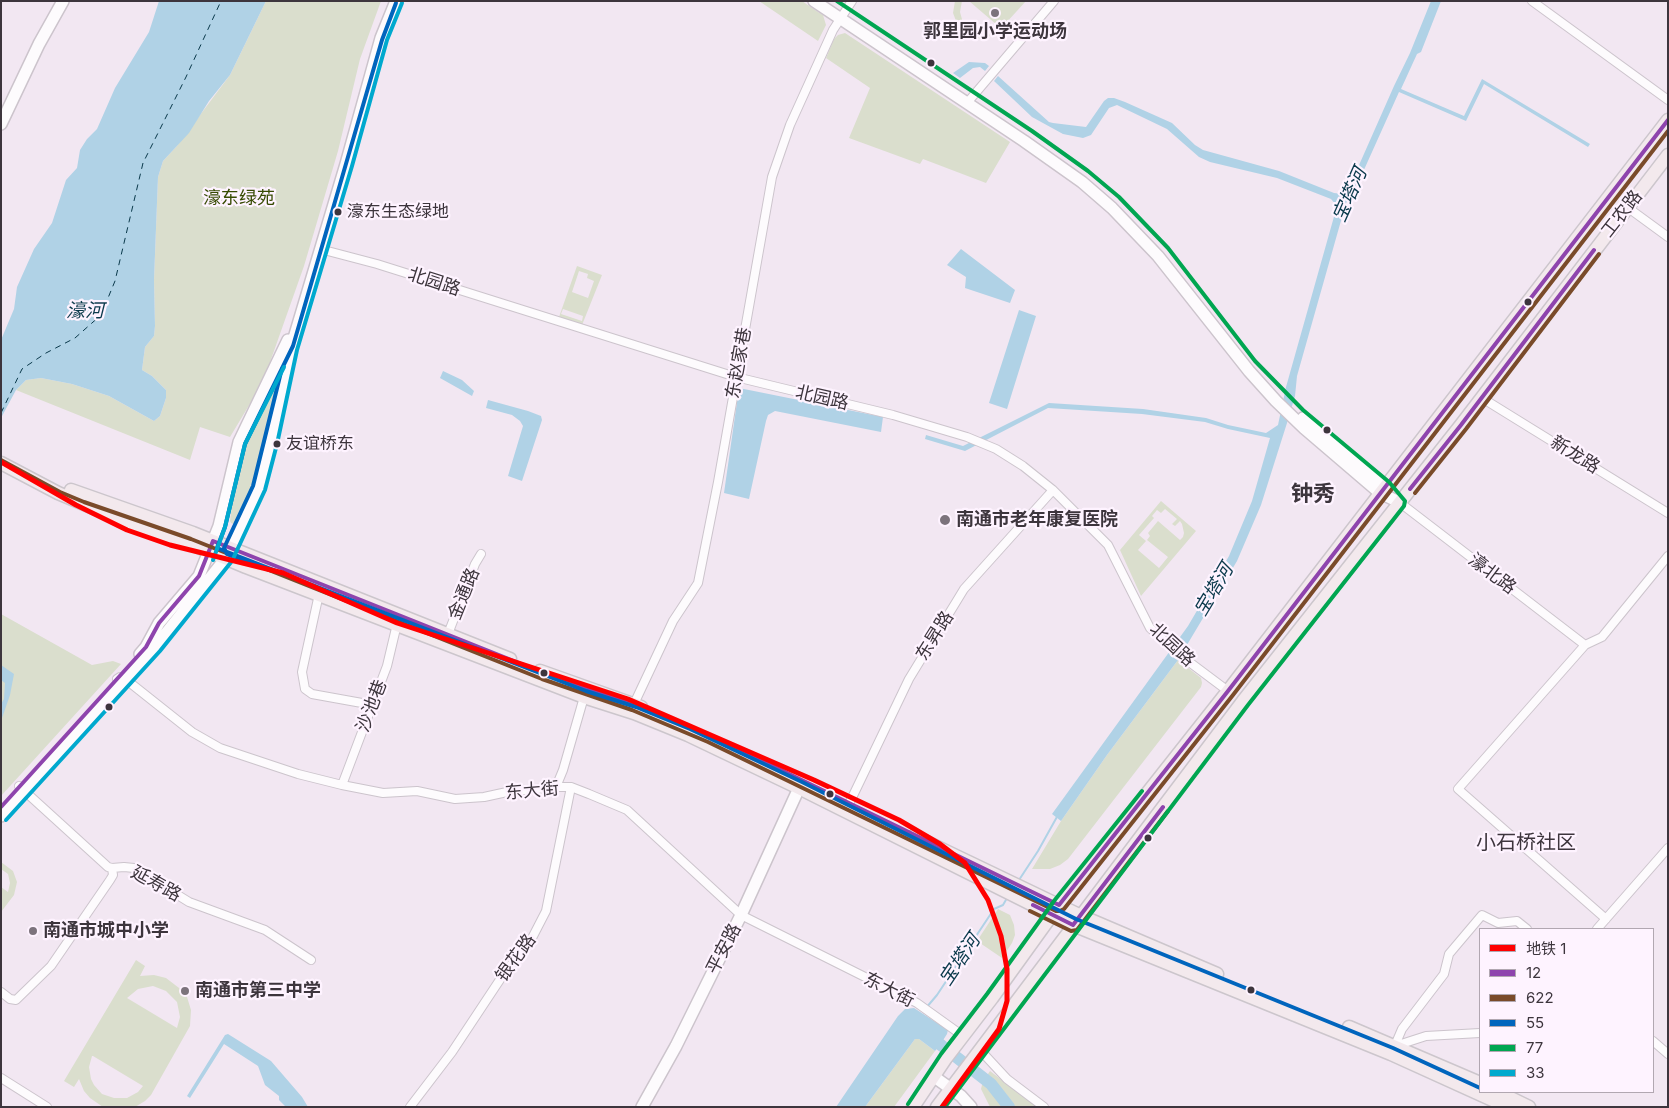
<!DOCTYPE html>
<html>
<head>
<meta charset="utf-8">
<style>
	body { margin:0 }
	#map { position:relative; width:1669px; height:1108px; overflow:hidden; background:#f2e7f2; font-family:Inter,"Noto Sans SC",sans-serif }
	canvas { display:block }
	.frame { position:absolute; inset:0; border:2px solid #3d353d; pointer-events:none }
	.legend { position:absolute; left:1479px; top:928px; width:175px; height:165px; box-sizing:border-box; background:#fef3ff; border:1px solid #b1a7b1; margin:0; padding:6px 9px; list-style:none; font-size:15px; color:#3d353d }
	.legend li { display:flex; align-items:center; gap:10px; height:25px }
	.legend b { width:25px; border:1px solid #b1a7b1 }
</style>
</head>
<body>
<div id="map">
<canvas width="1669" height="1108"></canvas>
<div class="frame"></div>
<ul class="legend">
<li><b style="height:6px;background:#f00"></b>地铁 1</li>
<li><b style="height:6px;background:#8e44ad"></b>12</li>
<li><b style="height:6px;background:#7a4b2a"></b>622</li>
<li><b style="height:6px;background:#0065bd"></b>55</li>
<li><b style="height:6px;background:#00a651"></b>77</li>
<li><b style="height:6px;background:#00a9ce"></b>33</li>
</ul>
</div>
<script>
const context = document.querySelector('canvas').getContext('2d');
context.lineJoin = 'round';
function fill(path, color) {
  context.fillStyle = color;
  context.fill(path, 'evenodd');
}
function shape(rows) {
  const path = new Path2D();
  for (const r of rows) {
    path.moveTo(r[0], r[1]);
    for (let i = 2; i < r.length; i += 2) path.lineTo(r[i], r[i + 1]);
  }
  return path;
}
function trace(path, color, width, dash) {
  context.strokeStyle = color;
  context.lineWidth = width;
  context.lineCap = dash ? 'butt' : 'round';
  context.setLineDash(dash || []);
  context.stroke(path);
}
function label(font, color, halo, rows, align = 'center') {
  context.font = font + ' Inter,"Noto Sans SC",sans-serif';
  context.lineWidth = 4.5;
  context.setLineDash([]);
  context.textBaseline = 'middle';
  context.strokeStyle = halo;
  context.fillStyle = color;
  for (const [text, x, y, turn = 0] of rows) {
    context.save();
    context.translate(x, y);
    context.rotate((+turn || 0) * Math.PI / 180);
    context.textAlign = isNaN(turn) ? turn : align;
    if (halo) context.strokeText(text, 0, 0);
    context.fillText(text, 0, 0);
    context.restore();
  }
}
const green = shape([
	[266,1,381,1,360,59,338,151,304,266,263,382,230,437,200,427,190,460,16,390,26,380,41,378,72,384,109,396,154,421,160,416,166,398,166,390,152,376,142,370,145,347,154,336,155,326,154,280,158,177,163,161,176,147,230,75],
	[759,1,802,1,818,12,823,15,826,25,818,41],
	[955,1,962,1,960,12,963,23,967,27,976,32,982,32,993,29,997,25,969,1,1026,1,996,34,982,39,968,36,958,26,953,13],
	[845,33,1010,142,986,183,923,159,920,164,849,138,870,88,826,58,834,39,838,35],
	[577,266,602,275,582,325,559,317],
	[579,271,588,274,587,278,594,281,588,298,572,292],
	[563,309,583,316,582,321,561,314],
	[277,374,281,376,256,482,236,525,231,523,230,521,236,473,256,413],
	[1161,501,1196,531,1141,596,1120,550],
	[1165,509,1177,519,1172,524,1175,526,1180,521,1182,524,1184,533,1183,537,1180,540,1158,521,1148,533,1150,536,1147,540,1168,557,1159,568,1138,550,1146,541,1139,535,1154,518,1152,516,1157,510,1161,513],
	[1,614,92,665,113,661,121,664,1,796],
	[1178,660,1201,678,1202,683,1201,687,1068,859,1060,865,1050,869,1032,869,1061,821,1107,755],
	[1,862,13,871,17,882,14,895,1,912,1,887,8,892,10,883,8,874,1,869],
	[998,909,1010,915,1014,925,1015,935,1012,943,1002,958,977,941],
	[136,960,145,966,140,976,154,975,166,978,183,991,187,997,191,1010,190,1026,151,1095,145,1101,135,1107,103,1107,90,1098,84,1091,79,1079,74,1087,64,1081],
	[153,986,166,991,177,1002,180,1017,177,1028,127,998,138,989],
	[92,1056,93,1056,143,1086,138,1092,127,1098,114,1098,102,1094,94,1085,91,1079,89,1067],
	[915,1039,919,1039,935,1051,894,1107,865,1107],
	[990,1071,1037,1107,1015,1107,1006,1094,988,1074],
	[983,1081,1001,1099,1006,1107,990,1107,981,1089]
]);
const water = shape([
	[159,1,266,1,230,75,209,101,189,133,163,161,158,177,154,280,155,326,154,336,145,347,142,370,152,376,166,390,166,398,160,416,154,421,109,396,72,384,41,378,26,380,16,390,1,418,1,340,14,309,17,287,34,249,52,223,66,180,77,168,80,150,87,139,97,129,115,88,149,32],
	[1431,1,1441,1,1421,52,1417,54,1401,89,1464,116,1482,79,1590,144,1588,147,1484,84,1466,121,1399,92,1354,192,1346,203,1297,376,1295,396,1287,423,1261,505,1237,561,1178,660,1107,755,1061,821,1052,814,1188,626,1229,556,1252,501,1270,438,1228,429,1205,422,1142,414,1048,408,965,451,925,439,926,435,963,446,1049,403,1143,409,1206,418,1228,425,1266,433,1278,425,1286,387,1337,206,1331,199,1277,178,1210,162,1199,157,1167,129,1117,105,1109,108,1091,135,1083,138,1063,134,1032,117,994,81,998,76,1049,122,1053,123,1086,127,1104,101,1108,98,1114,98,1125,102,1172,123,1195,145,1203,150,1279,171,1334,193,1343,194,1348,190,1394,86,1410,53],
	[969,62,985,63,989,66,985,71,980,67,973,68,960,78,953,73],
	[961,249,1015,290,1010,303,965,288,966,277,947,265],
	[1019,310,1036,316,1007,409,989,403],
	[443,371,462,380,474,391,472,396,440,378],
	[739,388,883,417,881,432,775,411,768,415,766,421,749,499,724,493],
	[488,400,528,411,541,416,542,420,522,481,508,476,523,426,520,421,512,415,486,408],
	[1,665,14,674,10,695,1,721,1,704,4,699,5,683,1,680],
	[914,1008,948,1030,947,1034,940,1045,935,1051,919,1039,915,1039,865,1107,836,1107,898,1016,905,1009],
	[228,1034,271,1061,302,1097,308,1107,286,1107,279,1100,279,1096,265,1085,258,1066,224,1044,190,1098,187,1096,225,1035],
	[988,1074,1006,1094,1015,1107,1006,1107,1001,1099,983,1081]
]);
const stream = shape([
	[1019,880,1038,851,1058,815],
	[926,1008,937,995,994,909,1003,905,1007,898]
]);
const river = shape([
	[928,1035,991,1084,1009,1107]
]);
const ferry = shape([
	[1,413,22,369,46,353,75,338,101,315,115,281,143,163,186,77,221,1]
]);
const street = shape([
	[1532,1,1668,100],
	[967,103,1054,1],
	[1627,207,1668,237],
	[320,249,377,264,736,377,893,415,967,437,996,449,1023,466,1053,490,1108,545,1150,628,1184,658,1228,691],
	[1482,398,1668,513],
	[1399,502,1585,645],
	[319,594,302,672,305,689,312,694,373,705],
	[448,634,475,564,481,554],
	[117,679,120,677,124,678,192,732,220,748,298,774,342,785,383,793,417,791,455,799,484,797,507,792,556,787,571,787,589,794,627,810,741,915,917,1003,963,1036],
	[634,704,673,621,698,583,718,482,772,177,790,125,833,30,852,1],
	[342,785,387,666,397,624],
	[19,786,108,867,112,868,124,867,134,868,189,902,265,930,311,960],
	[556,787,563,770,584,697],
	[849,804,909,679,964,589,1053,490],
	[1606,919,1458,789,1585,645,1602,637,1668,556],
	[1597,929,1668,848],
	[1,992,10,999,16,1000,51,966,110,880,113,875,112,868],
	[1653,1041,1668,1054],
	[1395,1046,1426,1036,1480,1033],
	[1393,1050,1402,1029,1444,974,1449,954,1482,915,1498,923,1517,921,1527,929],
	[981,1051,1007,1079,1044,1107],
	[1,1078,47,1107],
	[410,1107,452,1052,505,972,530,942,546,911,571,787]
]);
const secondary = shape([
	[814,1,1024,141,1082,182,1112,208,1158,256,1249,371,1276,401,1304,428,1380,493,1399,502],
	[1,124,39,44,63,1],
	[1303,418,1379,482],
	[140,654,146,647,159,623,199,576,219,526,239,442,288,340],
	[1,816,155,647,226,558,230,549,259,488,271,443,291,348,346,164,381,38,396,1],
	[933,1076,961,1096,971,1107],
	[642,1107,676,1046,741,915,799,788]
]);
const primary = shape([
	[1,463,58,493,127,522,189,543,246,567,584,697,634,713,688,735,799,788,1073,925,1391,1054,1508,1107],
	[71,490,193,533,510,659],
	[540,671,641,707],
	[914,836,1081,916,1217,974],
	[1349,1027,1480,1083],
	[1498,1092,1529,1107],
	[913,1107,946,1058,992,998,1059,905,1228,691,1668,120],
	[937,1107,1243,701,1461,425,1668,155]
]);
const bus1 = shape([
	[1410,489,1461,425,1594,250],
	[1,807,146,647,159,623,199,576,213,541,544,673,634,704,711,736,1059,905,1228,691,1668,120],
	[1033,905,1073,925,1163,807]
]);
const bus2 = shape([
	[1,460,60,492,84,502,191,539,542,679,632,710,708,742,1056,911,1060,911,1064,909,1233,695,1668,131],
	[1415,493,1466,429,1599,254],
	[1030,911,1071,931,1077,930,1168,811]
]);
const bus3 = shape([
	[396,3,382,40,293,346,245,444,225,527,217,548,586,691,636,707,690,729,802,782,1076,919,1393,1048,1480,1088],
	[245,562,227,554,224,548,253,486,282,368]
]);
const bus4 = shape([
	[837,1,1032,131,1088,171,1119,197,1168,248,1255,361,1303,410,1389,482,1405,501,1404,506,1248,705,945,1107],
	[908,1104,941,1054,987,994,1054,901,1142,791]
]);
const bus5 = shape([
	[213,560,225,527,245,444,284,367],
	[6,820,160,651,232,561,265,490,277,444,297,350,352,166,387,40,402,3]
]);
const metro1 = shape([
	[1,462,76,505,127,530,170,545,283,573,397,623,628,699,814,780,899,820,940,844,965,863,988,900,1001,936,1007,969,1007,1001,999,1029,942,1107]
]);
const markers = [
	[995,13,5,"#7c737c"],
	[931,63,4.5,"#3d353d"],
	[338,212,4.5,"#3d353d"],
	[1528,302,4.5,"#3d353d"],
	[1327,430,4.5,"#3d353d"],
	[277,444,4.5,"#3d353d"],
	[945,520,6,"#7c737c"],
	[544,673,4.5,"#3d353d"],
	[109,707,4.5,"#3d353d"],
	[830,794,4.5,"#3d353d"],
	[1148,838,4.5,"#3d353d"],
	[33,931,5,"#7c737c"],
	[1251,990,4.5,"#3d353d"],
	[185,991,5,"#7c737c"]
];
const busNames = [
	["濠东生态绿地",347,212],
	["友谊桥东",286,444]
];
const poiNames = [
	["郭里园小学运动场",995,32,"center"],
	["南通市老年康复医院",956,520],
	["南通市城中小学",43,931],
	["南通市第三中学",195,991]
];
const parkNames = [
	["濠东绿苑",239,199]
];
const streetNames = [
	["工农路",1622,214,-52],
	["北园路",434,282,18],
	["东赵家巷",739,363,-80],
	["北园路",822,398,13],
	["新龙路",1575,455,32],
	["濠北路",1492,574,37],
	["金通路",464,594,-68],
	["东昇路",935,636,-58],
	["北园路",1172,645,43],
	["沙池巷",372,706,-69],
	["东大街",532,791,-5],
	["延寿路",156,884,29],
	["平安路",724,949,-63],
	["银花路",516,958,-54],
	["东大街",889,990,27]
];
const waterNames = [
	["宝塔河",1350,195,-66],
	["濠河",85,311],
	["宝塔河",1214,590,-59],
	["宝塔河",960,960,-56]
];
const quarterNames = [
	["小石桥社区",1526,843]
];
const districtNames = [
	["钟秀",1313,494]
];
fill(green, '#dadecd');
fill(water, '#b0d2e6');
trace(stream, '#b0d2e6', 2);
trace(river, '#b0d2e6', 12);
trace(ferry, '#0a394b', 1, [6, 5]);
trace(street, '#ccc4cc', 10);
trace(secondary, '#ccc4cc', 14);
trace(primary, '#ccc6cc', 15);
trace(street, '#fdfbfd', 8);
trace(secondary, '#fdfbfd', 11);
trace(primary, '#f3e9ed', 12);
trace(bus1, '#8e44ad', 4);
trace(bus2, '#7a4b2a', 4);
trace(bus3, '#0065bd', 4);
trace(bus4, '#00a651', 4);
trace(bus5, '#00a9ce', 4);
trace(metro1, '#f00', 5);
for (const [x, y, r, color] of markers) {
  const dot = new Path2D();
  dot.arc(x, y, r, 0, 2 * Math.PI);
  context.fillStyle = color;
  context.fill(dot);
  trace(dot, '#fef3ff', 2);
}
label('17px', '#3d353d', '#fef3ff', busNames, 'left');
label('bold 18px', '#3d353d', '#fef3ff', poiNames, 'left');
label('18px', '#374b03', '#fef3ff', parkNames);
label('18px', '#3d353d', '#fef3ff', streetNames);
label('italic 19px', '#0a394b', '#fef3ff', waterNames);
label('20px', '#3d353d', '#fef3ff', quarterNames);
label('bold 22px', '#3d353d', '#fef3ff', districtNames);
</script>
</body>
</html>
